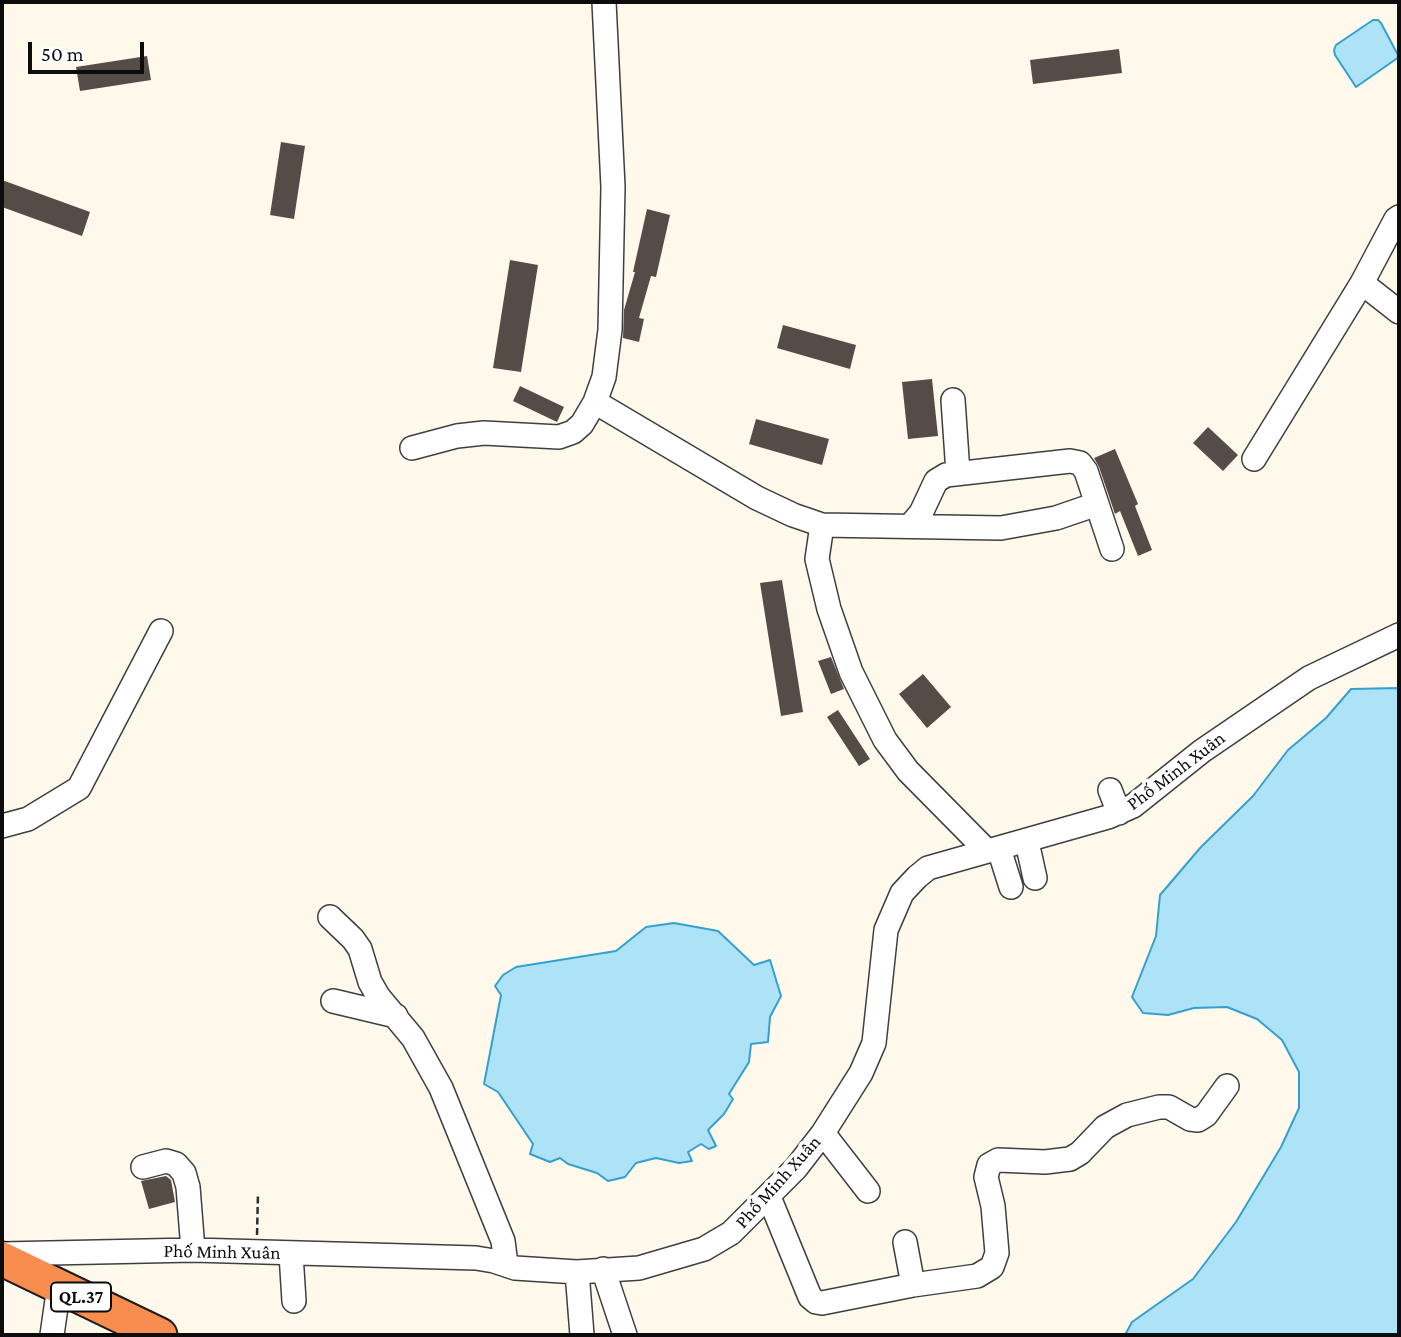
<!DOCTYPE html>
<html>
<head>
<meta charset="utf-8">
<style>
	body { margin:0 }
	#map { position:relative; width:1401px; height:1337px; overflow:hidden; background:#fff9eb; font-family:"Crimson Pro",serif }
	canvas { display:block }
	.frame { position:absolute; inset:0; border:4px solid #0c0c0c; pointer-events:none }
	.scale { position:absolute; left:28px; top:42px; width:116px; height:32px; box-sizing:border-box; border:4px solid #0c0c0c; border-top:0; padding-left:9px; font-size:21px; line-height:24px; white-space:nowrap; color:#0c0c0c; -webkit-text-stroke:5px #fff; paint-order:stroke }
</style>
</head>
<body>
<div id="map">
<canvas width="1401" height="1337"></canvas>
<div class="frame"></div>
<div class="scale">50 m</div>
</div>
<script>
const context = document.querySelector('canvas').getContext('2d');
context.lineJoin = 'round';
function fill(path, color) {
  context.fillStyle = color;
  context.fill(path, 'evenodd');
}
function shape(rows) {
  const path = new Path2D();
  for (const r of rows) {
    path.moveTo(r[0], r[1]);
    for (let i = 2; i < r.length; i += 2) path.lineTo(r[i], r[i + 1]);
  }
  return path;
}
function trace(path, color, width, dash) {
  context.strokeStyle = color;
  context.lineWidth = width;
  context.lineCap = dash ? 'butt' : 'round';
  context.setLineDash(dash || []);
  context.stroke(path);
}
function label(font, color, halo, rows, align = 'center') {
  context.font = font + ' "Crimson Pro",serif';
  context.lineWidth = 7;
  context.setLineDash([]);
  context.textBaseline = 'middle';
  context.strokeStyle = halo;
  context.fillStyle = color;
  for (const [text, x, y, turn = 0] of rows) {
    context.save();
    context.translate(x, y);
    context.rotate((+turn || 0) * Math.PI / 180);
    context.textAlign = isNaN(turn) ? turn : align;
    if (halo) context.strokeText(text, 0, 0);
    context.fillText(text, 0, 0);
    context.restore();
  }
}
const water = shape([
	[1373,20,1378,20,1381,23,1399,57,1356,87,1335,55,1334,50,1336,45,1373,20],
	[1399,688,1399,1335,1125,1335,1132,1322,1193,1279,1236,1222,1281,1147,1299,1108,1299,1072,1282,1040,1257,1019,1227,1007,1194,1008,1168,1015,1143,1013,1132,997,1156,936,1160,895,1201,847,1253,796,1288,750,1326,718,1351,689,1399,688],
	[674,923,718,931,754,965,770,960,781,996,770,1017,768,1042,751,1044,749,1062,729,1094,733,1099,724,1114,708,1130,716,1146,709,1149,701,1144,688,1152,692,1161,679,1163,656,1158,636,1163,625,1177,608,1181,597,1173,568,1164,560,1158,550,1162,530,1154,533,1144,498,1092,484,1084,501,995,495,986,503,975,516,967,616,951,646,927,674,923]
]);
const building = shape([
	[1119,49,1122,73,1033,84,1030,60],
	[147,56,151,80,80,91,76,67],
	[281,142,305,146,294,219,270,215],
	[2,180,90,212,82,236,2,207],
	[647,209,670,215,656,277,651,276,639,318,644,319,639,342,623,338,624,310,635,272,633,272],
	[510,260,538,265,521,372,493,368],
	[783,325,856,345,850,369,777,348],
	[932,379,938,436,908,439,902,382],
	[520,386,564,407,557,422,513,401],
	[756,419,829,439,822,465,749,444],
	[1208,427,1238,455,1223,471,1193,443],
	[1115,449,1138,504,1135,506,1152,550,1138,556,1120,511,1115,514,1099,467,1094,458],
	[782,580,803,712,781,716,760,583],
	[831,657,844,689,831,694,818,661],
	[923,674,951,707,927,728,899,694],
	[838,710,870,759,859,766,827,717],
	[166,1176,171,1180,175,1202,149,1209,141,1181]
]);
const path = shape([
	[257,1235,258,1193]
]);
const minor = shape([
	[1362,283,1399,312],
	[953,400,958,473],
	[595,402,757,498,793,515,822,525,1001,528,1056,518,1097,504],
	[412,448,457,436,484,433,559,437,573,432,582,424,595,402,604,377,610,330,613,187,604,2],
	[1254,459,1362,283,1396,219,1399,217],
	[822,525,817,559,829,609,851,672,885,740,908,771,987,851],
	[910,526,921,513,936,481,946,475,1070,461,1080,463,1086,471,1112,549],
	[1110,790,1119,813],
	[2,826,28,819,79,788,161,631],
	[1027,842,1035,878],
	[999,849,1011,887],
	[330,917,353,939,360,949,370,982,378,996,413,1038,441,1088,503,1241,506,1264],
	[333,1001,396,1016],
	[823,1133,868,1191],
	[143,1167,166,1161,176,1164,184,1173,188,1187,193,1250],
	[769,1197,810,1297,816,1302,822,1303,913,1285,977,1276,992,1267,997,1253,993,1206,986,1177,989,1165,998,1160,1045,1162,1070,1159,1080,1153,1105,1127,1127,1115,1159,1107,1169,1107,1190,1119,1198,1120,1206,1115,1227,1086],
	[905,1242,913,1285],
	[2,1254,193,1250,476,1258,494,1261,515,1268,577,1272,639,1268,704,1249,731,1233,796,1168,823,1133,861,1073,874,1043,886,930,902,893,917,877,928,868,1108,817,1133,806,1202,751,1309,678,1399,635],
	[291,1254,294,1301],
	[603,1269,625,1335],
	[577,1272,582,1335],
	[52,1335,59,1286]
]);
const highway = shape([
	[2,1259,160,1335]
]);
const shields = [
	[81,1297,60]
];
const shieldNames = [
	["QL.37",81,1297]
];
const streetNames = [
	["Phố Minh Xuân",1176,771,-37],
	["Phố Minh Xuân",778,1182,-48],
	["Phố Minh Xuân",222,1252,1]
];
fill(water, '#aee3f7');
trace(water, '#34a0d0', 2);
fill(building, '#554c48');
trace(minor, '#3f3f3f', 26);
trace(highway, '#1d1d1d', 37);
trace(path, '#2e2e2e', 2.5, [7, 3.5]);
trace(minor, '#fff', 23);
trace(highway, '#f88d50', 33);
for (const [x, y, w] of shields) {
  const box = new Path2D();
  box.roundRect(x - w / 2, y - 14.5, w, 29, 5);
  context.fillStyle = '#fff';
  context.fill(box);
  trace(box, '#0c0c0c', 2);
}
label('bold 18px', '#0c0c0c', null, shieldNames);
label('19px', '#0c0c0c', '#fff', streetNames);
</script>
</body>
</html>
